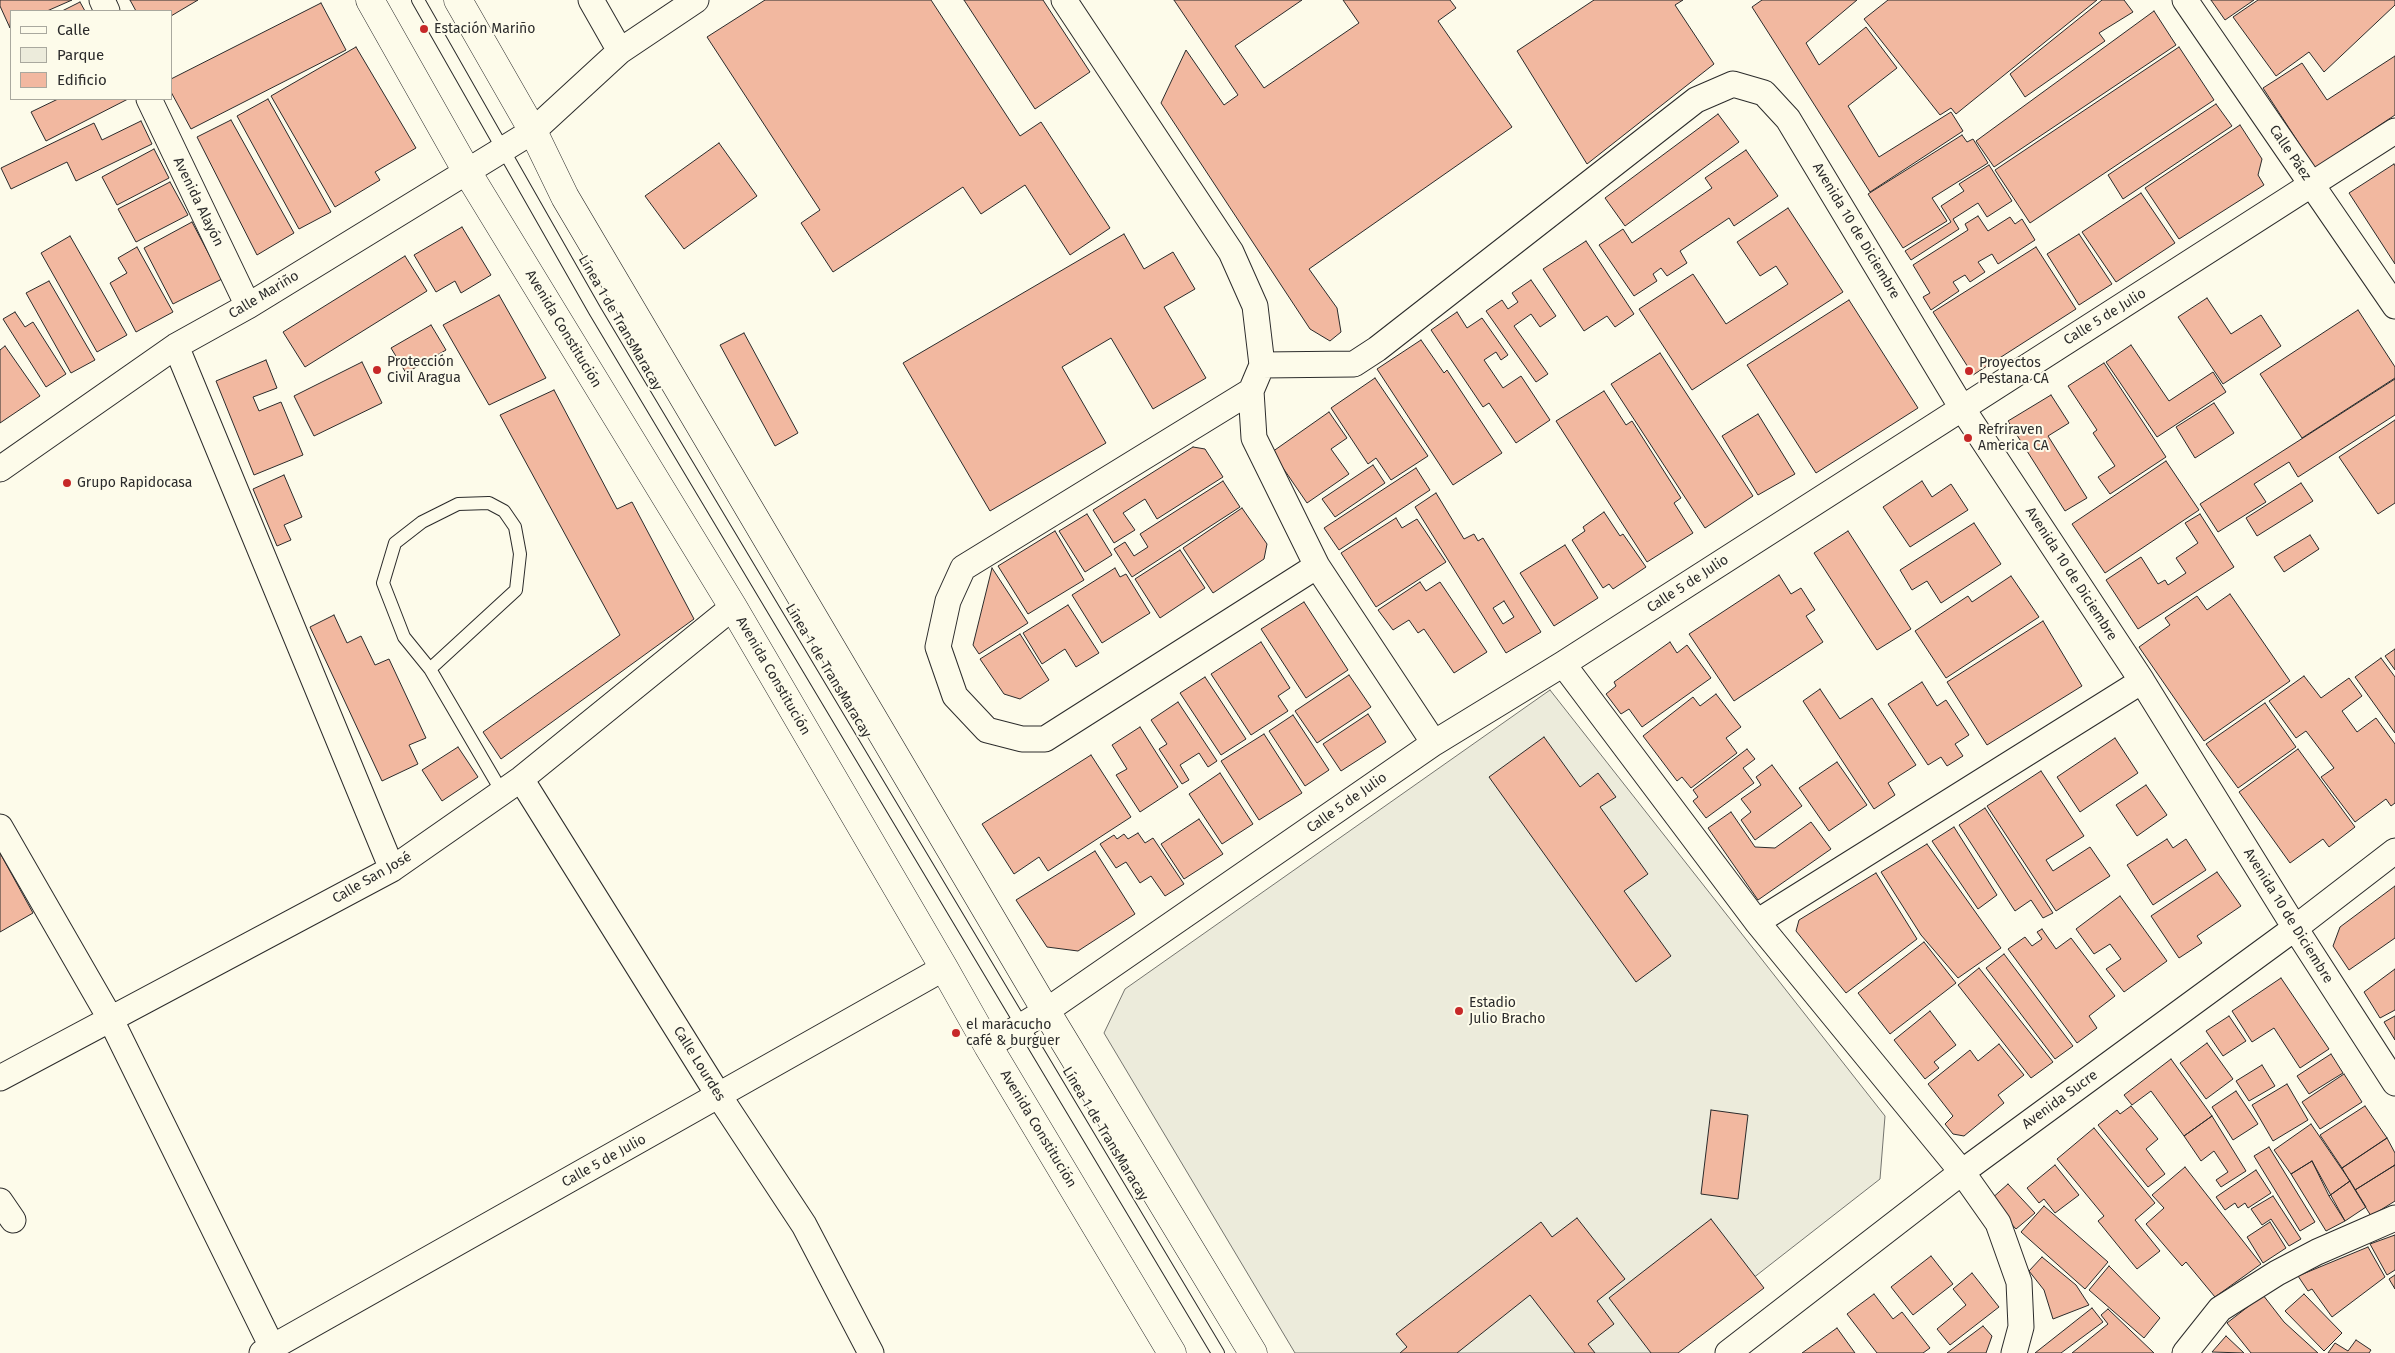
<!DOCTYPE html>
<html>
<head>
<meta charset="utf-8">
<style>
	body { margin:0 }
	#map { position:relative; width:2395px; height:1353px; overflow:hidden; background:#fdfbea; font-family:"Fira Sans",sans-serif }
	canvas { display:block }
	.legend { position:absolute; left:10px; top:10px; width:162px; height:90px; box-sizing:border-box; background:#fdfbea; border:1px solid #a9a89e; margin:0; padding:6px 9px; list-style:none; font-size:15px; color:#2b2b2b }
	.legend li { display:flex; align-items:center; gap:10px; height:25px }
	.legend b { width:25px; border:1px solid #a9a89e }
</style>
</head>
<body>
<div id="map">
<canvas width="2395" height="1353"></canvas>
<ul class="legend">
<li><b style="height:6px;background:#fdfbea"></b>Calle</li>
<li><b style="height:14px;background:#ecebdb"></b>Parque</li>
<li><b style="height:14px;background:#f2b8a0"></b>Edificio</li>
</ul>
</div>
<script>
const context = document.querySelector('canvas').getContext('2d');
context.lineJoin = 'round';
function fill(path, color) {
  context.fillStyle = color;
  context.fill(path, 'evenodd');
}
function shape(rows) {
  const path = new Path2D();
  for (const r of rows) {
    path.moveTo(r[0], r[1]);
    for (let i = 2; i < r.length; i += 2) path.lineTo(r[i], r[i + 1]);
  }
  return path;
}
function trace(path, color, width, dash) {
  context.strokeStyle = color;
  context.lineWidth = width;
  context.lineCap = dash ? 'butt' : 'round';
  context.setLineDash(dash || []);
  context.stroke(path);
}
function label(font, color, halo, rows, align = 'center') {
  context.font = font + ' "Fira Sans",sans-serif';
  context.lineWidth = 4;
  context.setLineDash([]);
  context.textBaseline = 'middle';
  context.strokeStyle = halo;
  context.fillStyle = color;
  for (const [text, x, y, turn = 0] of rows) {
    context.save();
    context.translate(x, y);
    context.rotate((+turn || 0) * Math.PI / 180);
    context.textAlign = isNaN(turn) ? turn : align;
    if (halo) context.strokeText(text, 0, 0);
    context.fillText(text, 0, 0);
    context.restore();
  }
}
const green = shape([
	[1550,690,1885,1116,1880,1179,1657,1353,1295,1353,1104,1033,1125,989,1550,690]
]);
const building = shape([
	[0,0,72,0,47,11,11,11,10,28,0,6,0,0],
	[130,0,198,0,171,16,171,11,136,11,130,0],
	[765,0,931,0,1020,136,1041,122,1110,228,1070,255,1025,185,981,214,963,187,833,272,801,223,820,210,707,37,765,0],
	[964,0,1043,0,1090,72,1035,109,964,0],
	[1174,0,1302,0,1235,46,1264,88,1359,23,1343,0,1450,0,1456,8,1438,21,1512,127,1309,269,1337,308,1341,332,1330,341,1310,329,1161,103,1186,50,1224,105,1238,95,1174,0],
	[1594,0,1683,0,1675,5,1714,64,1587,164,1517,51,1594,0],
	[1762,0,1857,0,1806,43,1819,65,1866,27,1897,68,1848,106,1879,157,1951,112,1963,131,1870,192,1752,7,1762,0],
	[1888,0,2097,0,1956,114,1951,108,1940,115,1864,19,1888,0],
	[2102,0,2124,0,2133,12,2099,33,2105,41,2025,97,2010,74,2102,0],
	[2211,0,2254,0,2225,20,2211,0],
	[2258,0,2395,0,2395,5,2324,72,2309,52,2276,76,2233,17,2258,0],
	[80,2,85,11,62,11,80,2],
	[321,3,346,50,191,129,171,92,171,79,321,3],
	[2154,11,2176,45,1994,167,1976,141,2154,11],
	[356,47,416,148,375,172,380,180,335,207,271,96,356,47],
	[2179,47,2214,100,2030,223,1995,170,2179,47],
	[2395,56,2395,115,2315,168,2263,88,2302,63,2327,100,2395,56],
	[58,99,128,99,46,141,31,112,58,99],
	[268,99,331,212,299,229,237,116,268,99],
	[2216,104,2232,126,2123,199,2108,175,2216,104],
	[1718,114,1739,142,1625,226,1605,198,1718,114],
	[231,120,294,233,257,255,197,137,231,120],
	[141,121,152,144,76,181,67,162,11,189,1,168,94,123,102,140,141,121],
	[2240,125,2262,159,2258,175,2264,185,2179,239,2145,188,2240,125],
	[1962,135,1967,142,1973,139,1988,163,1932,198,1947,221,1903,248,1868,194,1962,135],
	[719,143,757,196,684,249,645,196,719,143],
	[154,149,169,178,117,205,102,177,154,149],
	[1746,150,1778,196,1734,226,1729,218,1680,251,1687,263,1667,276,1661,268,1653,274,1657,281,1634,296,1599,245,1623,229,1632,243,1712,188,1705,178,1746,150],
	[2394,164,2395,166,2395,264,2349,193,2394,164],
	[1989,165,2012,201,1987,217,1978,203,1953,219,1959,229,1911,260,1905,251,1951,222,1941,206,1964,191,1959,184,1989,165],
	[170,182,188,215,136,242,118,209,170,182],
	[2141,193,2175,243,2116,282,2082,232,2141,193],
	[1788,208,1843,292,1692,390,1639,309,1693,274,1726,324,1788,284,1776,266,1760,276,1737,242,1788,208],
	[1978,216,1988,231,2010,217,2015,224,2022,219,2035,240,1998,264,1992,254,1978,262,1985,272,1970,282,1965,275,1953,282,1959,291,1931,310,1923,297,1930,293,1913,265,1968,230,1965,224,1978,216],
	[192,222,222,279,173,304,144,248,192,222],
	[462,227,491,275,461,293,455,281,436,292,414,255,462,227],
	[1124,234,1144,269,1173,252,1195,289,1164,307,1206,378,1153,409,1111,338,1062,367,1106,443,990,511,903,363,1124,234],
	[2079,234,2112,284,2079,305,2047,254,2079,234],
	[70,236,127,335,97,352,41,253,70,236],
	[1586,241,1634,314,1615,327,1607,316,1584,331,1543,269,1586,241],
	[137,247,173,312,136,332,110,283,127,273,118,258,137,247],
	[2036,247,2076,309,1973,375,1933,312,2036,247],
	[405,256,427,291,305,367,283,332,405,256],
	[1531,280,1556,316,1540,327,1531,314,1514,326,1548,374,1536,382,1486,311,1502,300,1508,309,1518,302,1512,293,1531,280],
	[49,281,95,360,71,373,26,293,49,281],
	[499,295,546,378,489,405,443,325,499,295],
	[2207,298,2231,334,2261,315,2281,346,2223,384,2178,317,2207,298],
	[1849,300,1918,408,1816,473,1747,365,1849,300],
	[2358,310,2395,367,2395,378,2302,438,2260,374,2358,310],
	[15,312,25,327,33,322,66,374,46,387,3,319,15,312],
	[1457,312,1467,328,1482,318,1508,355,1501,360,1496,352,1484,360,1503,388,1521,376,1550,420,1516,443,1489,403,1483,407,1431,330,1457,312],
	[431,325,446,350,406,373,391,348,431,325],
	[744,333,798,433,775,446,720,345,744,333],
	[1421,340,1444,373,1447,370,1502,453,1453,485,1377,369,1421,340],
	[2131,345,2169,401,2213,372,2226,392,2157,437,2106,362,2131,345],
	[5,346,40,396,0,423,0,350,5,346],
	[1660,353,1753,496,1705,528,1611,384,1660,353],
	[266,360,277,388,253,397,259,411,281,402,303,455,254,475,216,381,266,360],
	[362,362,382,403,314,436,294,396,362,362],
	[2104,363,2166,457,2110,494,2098,477,2115,466,2093,433,2097,430,2068,386,2104,363],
	[1375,378,1428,456,1391,480,1376,458,1368,464,1331,408,1375,378],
	[2395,379,2395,415,2298,477,2289,462,2254,484,2266,502,2218,532,2200,504,2395,379],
	[554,390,617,509,632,502,694,619,501,759,483,732,620,635,500,415,554,390],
	[1604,391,1626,425,1632,421,1681,498,1674,503,1693,533,1647,562,1556,421,1604,391],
	[2051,395,2069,423,2048,436,2087,498,2065,511,2008,421,2051,395],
	[2214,403,2234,433,2195,458,2176,427,2214,403],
	[1329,412,1347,438,1331,449,1349,474,1307,503,1272,452,1329,412],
	[1758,414,1795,474,1758,495,1722,436,1758,414],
	[2395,420,2395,503,2378,514,2339,457,2395,420],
	[1193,447,1205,449,1223,477,1157,519,1145,499,1123,513,1135,530,1114,543,1093,510,1193,447],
	[2166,461,2199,510,2105,573,2072,524,2166,461],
	[1373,465,1385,483,1335,517,1322,499,1373,465],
	[1416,468,1430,490,1339,550,1324,528,1416,468],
	[284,475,302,517,284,525,291,540,277,546,253,489,284,475],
	[1223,481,1240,507,1132,577,1114,549,1125,542,1134,556,1148,547,1140,534,1223,481],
	[1922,481,1932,497,1951,484,1968,510,1910,547,1883,507,1922,481],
	[2301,483,2313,501,2257,536,2246,518,2301,483],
	[1436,493,1464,539,1474,534,1478,541,1483,538,1541,632,1506,653,1415,507,1436,493],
	[1504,601,1514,617,1503,624,1493,608,1504,601],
	[1242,508,1267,544,1264,559,1213,593,1183,548,1242,508],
	[1604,512,1620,536,1623,534,1646,567,1613,589,1609,584,1603,588,1572,540,1585,531,1583,527,1604,512],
	[1087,514,1112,555,1085,572,1059,531,1087,514],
	[2200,514,2234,567,2138,629,2106,580,2141,557,2158,584,2165,580,2168,585,2186,573,2176,558,2198,543,2185,523,2200,514],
	[1396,518,1402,528,1417,519,1446,562,1376,607,1341,553,1396,518],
	[1974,523,2001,564,1941,603,1927,581,1912,590,1900,570,1974,523],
	[1055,531,1084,580,1028,614,998,566,1055,531],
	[1848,531,1911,629,1877,650,1814,553,1848,531],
	[2310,535,2319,549,2284,572,2274,557,2310,535],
	[1565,545,1598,598,1554,626,1520,573,1565,545],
	[1180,550,1205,588,1160,618,1135,579,1180,550],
	[992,568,1028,623,979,654,973,645,992,568],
	[1115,568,1120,577,1126,574,1150,613,1102,643,1072,595,1115,568],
	[1779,575,1791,594,1801,588,1815,610,1806,616,1823,642,1734,701,1689,634,1779,575],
	[2011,576,2039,617,1946,678,1915,631,1968,596,1972,602,2011,576],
	[1420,582,1426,591,1440,582,1487,652,1454,673,1424,629,1418,633,1409,620,1393,630,1378,610,1420,582],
	[2230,594,2290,681,2204,741,2139,647,2170,625,2165,618,2197,596,2207,610,2230,594],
	[1304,602,1348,670,1306,698,1261,629,1304,602],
	[1068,605,1099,653,1076,667,1065,649,1042,664,1023,633,1068,605],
	[334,615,347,643,361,636,375,665,389,659,426,738,409,745,418,764,382,781,310,627,334,615],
	[2043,621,2082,686,1987,745,1947,682,2043,621],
	[1020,634,1049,680,1020,699,1004,694,980,659,1020,634],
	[1261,642,1290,688,1278,696,1288,711,1251,735,1211,674,1261,642],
	[1670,642,1677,653,1687,645,1711,678,1642,727,1629,709,1621,714,1606,694,1616,686,1614,682,1670,642],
	[2395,649,2395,670,2385,656,2395,649],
	[2381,658,2395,677,2395,733,2355,677,2381,658],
	[1349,675,1371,707,1317,743,1295,711,1349,675],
	[2304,676,2321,698,2349,678,2362,696,2342,711,2357,732,2376,718,2395,744,2395,803,2391,806,2386,799,2355,822,2321,777,2334,768,2306,731,2296,738,2269,701,2304,676],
	[1205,677,1246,739,1221,755,1180,693,1205,677],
	[1922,682,1937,706,1946,700,1969,735,1955,744,1963,756,1947,766,1941,757,1928,765,1888,704,1922,682],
	[1820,689,1840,719,1872,698,1916,765,1888,783,1895,795,1874,809,1803,701,1820,689],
	[1716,694,1741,727,1726,738,1737,753,1691,788,1682,777,1677,781,1643,736,1693,697,1700,706,1716,694],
	[1178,702,1217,761,1208,767,1199,753,1180,765,1189,780,1182,784,1159,749,1167,744,1151,720,1178,702],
	[2265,703,2296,747,2238,788,2206,744,2265,703],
	[1368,714,1386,742,1341,771,1323,744,1368,714],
	[1293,715,1329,770,1305,786,1269,731,1293,715],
	[1140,727,1178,787,1140,812,1116,775,1127,769,1112,745,1140,727],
	[1264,734,1302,793,1259,820,1221,761,1264,734],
	[1544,737,1580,787,1598,773,1616,797,1600,807,1648,874,1624,891,1671,956,1636,982,1489,777,1544,737],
	[2115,738,2138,773,2080,812,2057,777,2115,738],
	[458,747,478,777,442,801,422,770,458,747],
	[1747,749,1755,759,1743,768,1754,783,1706,818,1693,801,1698,797,1693,790,1747,749],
	[2298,749,2355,827,2329,847,2323,839,2290,863,2239,792,2298,749],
	[1091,755,1131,817,1048,871,1039,857,1014,874,982,824,1091,755],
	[1837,762,1867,805,1829,831,1799,788,1837,762],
	[1772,765,1802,806,1755,840,1741,820,1751,812,1741,799,1761,785,1756,777,1772,765],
	[2041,771,2084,836,2046,860,2053,871,2090,847,2110,876,2056,911,1987,806,2041,771],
	[1220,773,1253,824,1222,844,1189,794,1220,773],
	[2146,785,2167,815,2137,836,2116,805,2146,785],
	[1985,808,2053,913,2043,918,2031,900,2015,911,1959,825,1985,808],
	[1731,812,1755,847,1775,848,1811,822,1831,849,1758,900,1708,828,1731,812],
	[1199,819,1223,854,1184,879,1161,844,1199,819],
	[1954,827,1997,895,1978,909,1932,841,1954,827],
	[1138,833,1145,843,1153,838,1184,884,1165,896,1151,876,1140,883,1126,862,1116,868,1100,844,1114,835,1117,839,1124,834,1128,839,1138,833],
	[2167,839,2173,848,2186,839,2206,870,2153,905,2127,865,2167,839],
	[1927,844,2001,948,1958,978,1921,935,1881,872,1927,844],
	[1095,851,1135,914,1078,951,1047,947,1016,900,1095,851],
	[0,853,33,913,0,932,0,853],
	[2217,872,2241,906,2197,936,2202,943,2179,958,2151,916,2217,872],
	[1876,873,1917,939,1846,993,1796,931,1799,920,1876,873],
	[2395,886,2395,938,2349,970,2333,946,2340,927,2395,886],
	[2120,896,2167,961,2124,992,2106,969,2121,959,2110,944,2094,954,2076,929,2120,896],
	[2042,929,2056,949,2071,938,2115,996,2089,1016,2097,1028,2077,1043,2008,949,2025,937,2032,946,2042,939,2037,932,2042,929],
	[1924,942,1956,983,1890,1034,1858,993,1924,942],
	[2004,954,2073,1046,2055,1059,1986,968,2004,954],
	[1979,968,2053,1062,2031,1078,1958,985,1979,968],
	[2395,969,2395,1010,2380,1018,2364,992,2395,969],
	[2281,978,2329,1049,2300,1068,2274,1028,2252,1042,2232,1011,2281,978],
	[1930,1011,1956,1045,1934,1062,1939,1068,1925,1079,1894,1040,1930,1011],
	[2229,1016,2246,1041,2223,1056,2206,1031,2229,1016],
	[2395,1016,2395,1040,2384,1022,2395,1016],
	[2207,1043,2233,1079,2206,1099,2180,1063,2207,1043],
	[1999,1044,2024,1075,1998,1095,2004,1103,1964,1136,1953,1134,1945,1124,1953,1116,1928,1084,1970,1050,1978,1061,1999,1044],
	[2331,1054,2343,1073,2309,1094,2297,1076,2331,1054],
	[2171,1059,2212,1116,2184,1136,2151,1091,2132,1105,2124,1095,2171,1059],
	[2262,1065,2275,1086,2249,1101,2236,1081,2262,1065],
	[2344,1074,2362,1102,2320,1129,2302,1102,2344,1074],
	[2287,1084,2308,1120,2273,1141,2252,1105,2287,1084],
	[2236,1091,2258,1124,2233,1140,2212,1107,2236,1091],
	[2131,1106,2158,1139,2146,1149,2165,1174,2148,1187,2098,1125,2117,1110,2120,1114,2131,1106],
	[2365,1106,2387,1138,2342,1168,2320,1135,2365,1106],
	[1711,1110,1748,1115,1738,1199,1701,1194,1711,1110],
	[2212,1116,2246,1171,2221,1187,2216,1180,2228,1172,2214,1151,2201,1161,2184,1136,2212,1116],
	[2311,1124,2350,1181,2329,1196,2312,1161,2291,1174,2274,1150,2311,1124],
	[2094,1128,2155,1203,2135,1220,2160,1251,2137,1269,2098,1221,2104,1216,2057,1159,2094,1128],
	[2387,1138,2395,1153,2395,1165,2355,1190,2342,1168,2387,1138],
	[2269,1147,2315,1222,2300,1231,2254,1156,2269,1147],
	[2312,1161,2345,1221,2326,1231,2291,1174,2312,1161],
	[2055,1165,2079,1195,2055,1213,2044,1199,2039,1203,2027,1188,2055,1165],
	[2395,1165,2395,1201,2371,1216,2355,1190,2395,1165],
	[2185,1167,2261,1264,2215,1297,2186,1262,2182,1266,2146,1224,2164,1208,2152,1195,2185,1167],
	[2256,1170,2271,1193,2248,1208,2245,1203,2238,1208,2235,1203,2225,1210,2216,1197,2256,1170],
	[2350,1181,2366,1207,2345,1221,2329,1196,2350,1181],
	[2008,1184,2035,1213,2016,1229,1990,1200,2008,1184],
	[2273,1196,2301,1239,2289,1246,2271,1219,2262,1225,2251,1209,2273,1196],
	[2044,1206,2108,1262,2085,1289,2021,1232,2044,1206],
	[1577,1218,1625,1279,1597,1301,1614,1324,1588,1344,1595,1353,1575,1353,1530,1295,1457,1353,1400,1353,1407,1347,1396,1334,1541,1222,1552,1237,1577,1218],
	[1711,1219,1764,1288,1678,1353,1651,1353,1609,1298,1711,1219],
	[2270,1222,2286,1248,2263,1263,2247,1237,2270,1222],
	[2395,1235,2395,1270,2387,1275,2370,1244,2395,1235],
	[2368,1247,2385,1277,2332,1317,2312,1289,2308,1291,2298,1276,2368,1247],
	[1931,1256,1953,1284,1913,1315,1891,1287,1931,1256],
	[2042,1257,2076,1285,2089,1305,2053,1319,2044,1290,2029,1271,2042,1257],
	[2109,1266,2160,1318,2144,1338,2089,1290,2109,1266],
	[1972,1273,1999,1307,1950,1345,1937,1329,1966,1305,1953,1289,1972,1273],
	[2395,1275,2395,1289,2389,1279,2395,1275],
	[1874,1294,1893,1319,1902,1312,1930,1348,1923,1353,1877,1353,1847,1314,1874,1294],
	[2304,1294,2342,1333,2324,1351,2285,1311,2304,1294],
	[2263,1295,2284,1322,2318,1353,2251,1353,2227,1323,2263,1295],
	[2092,1308,2103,1322,2061,1353,2035,1353,2092,1308],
	[2108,1309,2154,1353,2072,1353,2108,1324,2101,1315,2108,1309],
	[1983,1326,1992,1336,1986,1353,1947,1353,1983,1326],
	[1837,1328,1855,1353,1802,1353,1837,1328],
	[2226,1336,2244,1353,2212,1352,2226,1336],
	[2356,1340,2371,1350,2369,1353,2328,1353,2335,1343,2348,1351,2356,1340]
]);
const lane = shape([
	[418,0,595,311,1218,1353],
	[489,503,504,511,515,527,520,554,516,590,430,669,404,637,383,583,395,543,422,522,458,504,489,503],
	[430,669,502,792]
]);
const street = shape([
	[102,0,107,11],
	[591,0,620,51],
	[1064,0,1231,252,1255,306,1262,365,1251,391,963,568,948,601,938,647,955,696,987,730,1022,739,1045,739,1317,566],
	[2185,0,2395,306],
	[149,99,248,306],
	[176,346,392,869],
	[1262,365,1354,364,1377,349,1696,100,1733,84,1764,93,1788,119,1962,408,2142,681,2295,928,2395,1083],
	[1251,391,1254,438,1317,566,1434,743],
	[0,469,176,346,248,306,533,131,620,51,696,0],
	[1563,664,1757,922,1962,1172,1998,1223,2019,1282,2021,1327,2014,1353],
	[521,779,719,1096,804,1225,871,1353],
	[0,827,110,1018,275,1353],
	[1757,922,2142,681],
	[988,1046,1046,1011,1434,743,1563,664,2395,131],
	[0,1078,392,869,521,779,733,607],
	[0,1201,13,1220],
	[262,1353,944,968],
	[1728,1353,1962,1172,2295,928,2395,851],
	[2185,1353,2220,1309,2277,1273,2317,1252,2395,1218]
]);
const secondary = shape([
	[370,0,466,170,733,607,944,968,988,1046,1172,1353],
	[458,0,533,131,565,197,1046,1011,1253,1353]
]);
const markers = [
	[424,29,5,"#c62828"],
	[377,370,5,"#c62828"],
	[1969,371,5,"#c62828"],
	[1968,438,5,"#c62828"],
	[67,483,5,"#c62828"],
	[1459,1011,5,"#c62828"],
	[956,1033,5,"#c62828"]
];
const poiNames = [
	["Estación Mariño",434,29],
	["Protección",387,362],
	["Civil Aragua",387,378],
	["Proyectos",1979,363],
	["Pestana CA",1979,379],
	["Refriraven",1978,430],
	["America CA",1978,446],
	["Grupo Rapidocasa",77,483],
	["Estadio",1469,1003],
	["Julio Bracho",1469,1019],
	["el maracucho",966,1025],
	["café & burguer",966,1041]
];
const streetNames = [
	["Calle Páez",2290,153,56],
	["Avenida Alayón",198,202,64],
	["Avenida 10 de Diciembre",1856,231,59],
	["Calle Mariño",264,295,-31],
	["Calle 5 de Julio",2105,317,-32],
	["Línea 1 de TransMaracay",620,323,60],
	["Avenida Constitución",563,329,59],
	["Avenida 10 de Diciembre",2071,574,57],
	["Calle 5 de Julio",1688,584,-33],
	["Línea 1 de TransMaracay",828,671,59],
	["Avenida Constitución",773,676,60],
	["Calle 5 de Julio",1347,803,-35],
	["Calle San José",372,878,-30],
	["Avenida 10 de Diciembre",2288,916,58],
	["Calle Lourdes",699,1064,58],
	["Avenida Sucre",2060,1100,-36],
	["Avenida Constitución",1038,1129,59],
	["Línea 1 de TransMaracay",1105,1134,59],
	["Calle 5 de Julio",604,1161,-29]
];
fill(green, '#ecebdb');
trace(green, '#74746e', 1);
fill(building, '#f2b8a0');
trace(building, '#2b2b2b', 1);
trace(lane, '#2b2b2b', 14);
trace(street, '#2b2b2b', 27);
trace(secondary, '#2b2b2b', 29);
trace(lane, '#fdfbea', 12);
trace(street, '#fdfbea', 25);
trace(secondary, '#fdfbea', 28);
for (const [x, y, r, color] of markers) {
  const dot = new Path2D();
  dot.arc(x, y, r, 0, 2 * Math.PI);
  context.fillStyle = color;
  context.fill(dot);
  trace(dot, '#fdfbea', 2);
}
label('14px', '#2b2b2b', '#fdfbea', poiNames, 'left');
label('14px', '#2b2b2b', '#fdfbea', streetNames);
</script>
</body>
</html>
